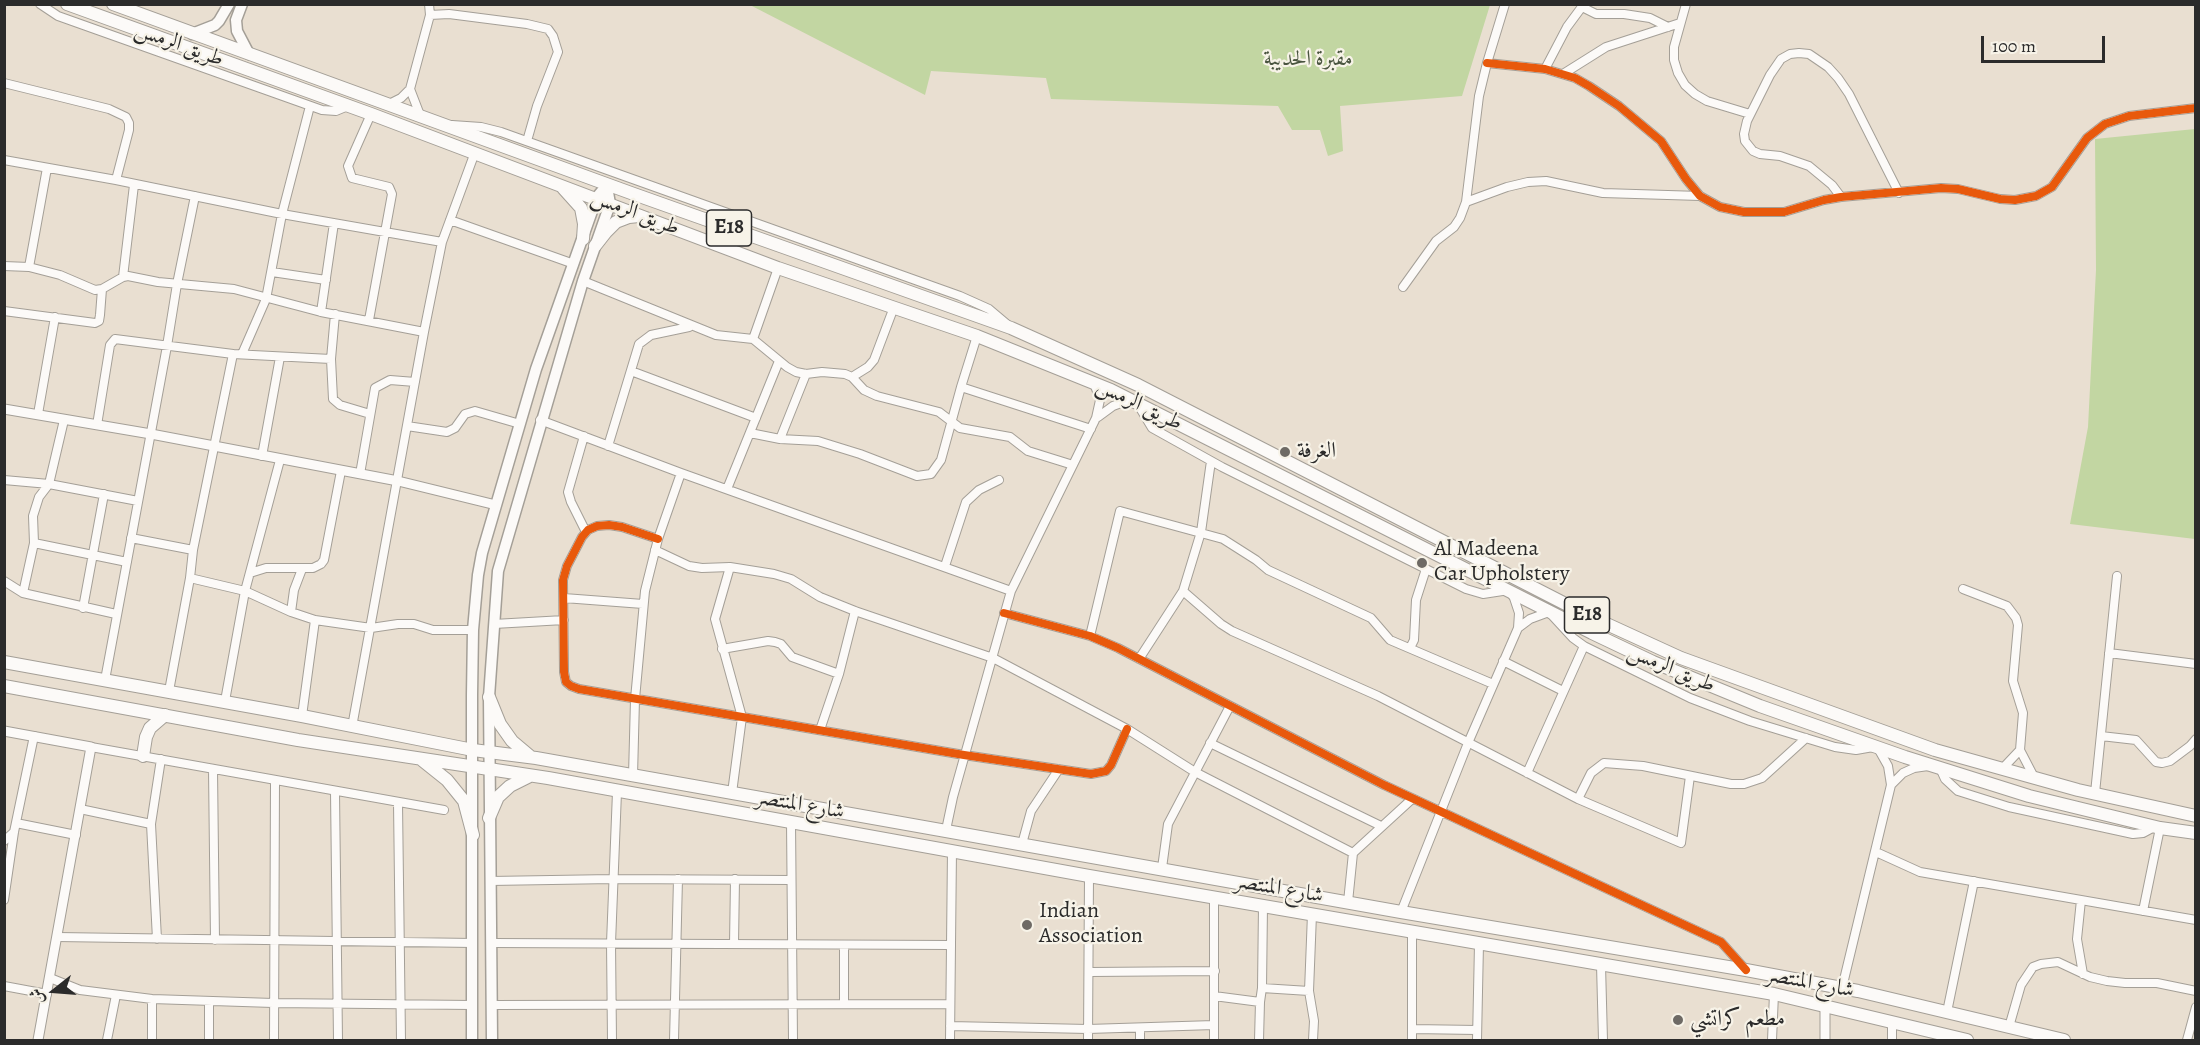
<!DOCTYPE html>
<html>
<head>
<meta charset="utf-8">
<style>
	body { margin:0 }
	#map { position:relative; width:2200px; height:1045px; overflow:hidden; background:#e9dfd1; font-family:Alegreya,Amiri,serif }
	canvas { display:block }
	.frame { position:absolute; inset:0; border:6px solid #2b2b2b; pointer-events:none }
	.north { position:absolute; left:24px; top:961px; width:60px; height:60px; -webkit-text-stroke:4px #f7f3e8; paint-order:stroke; rotate:253deg; font-size:16px; font-weight:700; line-height:24px; text-align:center; color:#2b2b2b }
	.north::after { content:''; display:block; margin:auto; width:21px; height:27px; background:#2b2b2b; clip-path:polygon(50% 0,100% 100%,50% 72%,0 100%) }
	.scale { position:absolute; left:1981px; top:36px; width:124px; height:27px; box-sizing:border-box; border:3px solid #2b2b2b; border-top:0; padding-left:8px; font-size:18px; line-height:21px; white-space:nowrap; color:#2b2b2b; -webkit-text-stroke:4px #f7f3e8; paint-order:stroke }
</style>
</head>
<body>
<div id="map">
<canvas width="2200" height="1045"></canvas>
<div class="frame"></div>
<div class="north">ش</div>
<div class="scale">100 m</div>
</div>
<script>
const context = document.querySelector('canvas').getContext('2d');
context.lineJoin = 'round';
function fill(path, color) {
  context.fillStyle = color;
  context.fill(path, 'evenodd');
}
function shape(rows) {
  const path = new Path2D();
  for (const r of rows) {
    path.moveTo(r[0], r[1]);
    for (let i = 2; i < r.length; i += 2) path.lineTo(r[i], r[i + 1]);
  }
  return path;
}
function trace(path, color, width, dash) {
  context.strokeStyle = color;
  context.lineWidth = width;
  context.lineCap = dash ? 'butt' : 'round';
  context.setLineDash(dash || []);
  context.stroke(path);
}
function label(font, color, halo, rows, align = 'center') {
  context.font = font + ' Alegreya,Amiri,serif';
  context.lineWidth = 4.5;
  context.setLineDash([]);
  context.textBaseline = 'middle';
  context.strokeStyle = halo;
  context.fillStyle = color;
  for (const [text, x, y, turn = 0] of rows) {
    context.save();
    context.translate(x, y);
    context.rotate((+turn || 0) * Math.PI / 180);
    context.textAlign = isNaN(turn) ? turn : align;
    if (halo) context.strokeText(text, 0, 0);
    context.fillText(text, 0, 0);
    context.restore();
  }
}
const green = shape([
	[750,5,1490,4,1490,5,1462,96,1340,106,1343,151,1328,156,1320,130,1292,130,1278,106,1051,99,1046,78,931,71,925,95],
	[2195,129,2195,539,2070,524,2088,427,2096,270,2095,139]
]);
const minor = shape([
	[40,4,58,16,322,110,336,111,348,106],
	[1686,4,1674,47,1674,60,1678,73,1685,85,1695,94,1707,101,1750,114],
	[1582,7,1596,14,1624,14,1650,18,1668,27],
	[430,15,449,14,527,24,548,29,553,36,558,52,537,106,527,141],
	[1487,63,1545,69,1575,78,1589,86,1619,106,1661,141,1686,179,1700,196,1720,207,1744,212,1784,212,1824,200,1841,197,1941,188,1958,189,2000,199,2015,200,2036,196,2052,187,2087,138,2105,124,2129,116,2196,108],
	[1545,69,1567,27,1584,4],
	[1563,74,1606,47,1680,23],
	[4,83,109,109,126,117,129,123,129,130,116,180],
	[389,104,401,98,410,89],
	[420,115,410,89,430,15,429,4],
	[452,125,481,127,501,132,960,296,989,309,1008,325],
	[4,160,116,180,282,214,442,242],
	[1841,197,1832,185,1809,166,1780,156,1760,154,1753,151,1745,141,1744,134,1747,121,1770,75,1781,59,1790,54,1799,53,1809,54,1828,67,1838,78,1849,94,1899,193],
	[1466,202,1507,187,1528,182,1546,181,1603,193,1700,196],
	[450,220,574,264],
	[4,266,29,267,60,275,95,290,102,289,123,277,128,276,158,282,234,289,321,312,424,332],
	[29,267,47,168],
	[272,272,326,280],
	[123,277,134,185],
	[583,281,716,335,753,339,787,367,796,372,806,374,822,372,845,374,852,377,864,390,877,396,939,412,960,428,1010,437,1028,451,1073,465],
	[1403,287,1436,241,1454,227,1460,218,1466,202,1479,96,1487,63,1505,4],
	[4,311,95,323,99,321,100,315,102,289],
	[321,312,334,223],
	[335,314,331,359,333,399,340,405,370,414],
	[369,320,392,194,389,187,352,178,348,166,371,114],
	[753,339,778,268],
	[242,354,266,299,282,214,310,106],
	[631,371,756,418],
	[852,377,868,367,874,360,894,307],
	[961,387,1091,429],
	[1137,403,1152,428,1222,467,1466,589,1483,594,1509,590,1514,598,1519,613,1518,628,1468,743,1401,912],
	[38,414,55,317],
	[1098,417,1113,406,1129,400],
	[540,420,681,473,1011,591],
	[97,425,110,345,115,339,233,354,331,359],
	[407,426,447,432,455,428,465,414,475,411,520,424],
	[750,433,780,439,818,441,860,454,917,476,931,474,941,460,961,387,977,336],
	[584,436,568,492,571,502,586,532],
	[780,439,806,374],
	[608,446,639,344,651,335,689,327],
	[262,456,280,357],
	[360,474,375,388,390,380,415,382],
	[4,480,49,484,138,501],
	[727,489,779,361],
	[131,538,193,550],
	[658,539,622,527,609,525,597,526,588,530,582,537,567,566,563,580,564,672,566,682,571,686,579,689,964,755,1091,774,1106,771,1111,765,1127,729],
	[34,543,127,562],
	[655,550,689,566,702,568,730,567,774,574,791,579,820,597,855,611,993,658,1127,729,1195,772,1353,853],
	[945,566,966,502,979,490,999,480],
	[730,567,715,619,742,717,732,793],
	[250,573,266,568,313,568,321,564,324,560,341,471],
	[190,578,245,591,291,612,315,620,371,628,398,624,414,624,433,630,473,630],
	[4,581,23,593,116,614],
	[1963,589,2007,606,2016,618,2018,625,2013,681,2023,713,2020,750,2034,777],
	[1183,591,1221,624,1232,631,1378,696,1578,799,1681,843,1690,776],
	[23,593,34,543,33,516,39,497,49,484,64,420],
	[564,598,643,604],
	[83,608,104,494],
	[291,612,294,590,302,569],
	[1004,613,1090,636,1118,648,1384,785,1721,942,1746,970],
	[494,624,564,620],
	[1518,628,1530,619,1549,612,1573,638,1584,646,1690,698,1750,721,1835,747,1856,750,1873,747],
	[1090,636,1120,511,1223,539,1256,560,1268,570,1371,618,1390,640,1493,684],
	[1410,648,1414,640,1416,600,1426,569],
	[722,649,768,641,775,642,781,644,792,657,839,674],
	[2109,653,2196,664],
	[1139,659,1183,591,1201,532,1211,461],
	[1503,661,1563,691],
	[105,680,167,346,177,284,195,196],
	[169,691,190,578,193,550,233,354],
	[225,701,245,591,280,460],
	[302,716,315,620],
	[352,727,424,332,442,242,474,155],
	[820,730,839,674,855,611],
	[2101,736,2136,740,2156,762,2162,763,2170,761,2190,746,2196,739],
	[1210,743,1381,826],
	[91,747,444,810],
	[1940,768,1945,779,1958,791,2009,807,2133,834,2143,833,2156,826],
	[213,769,215,940],
	[2002,769,2020,750],
	[1527,773,1584,646],
	[633,776,635,699,645,591,658,539,681,473],
	[1891,785,1903,773,1914,768,1928,766],
	[335,792,338,1040],
	[2095,793,2117,576],
	[1578,799,1591,773,1604,763,1643,766,1731,784,1744,784,1762,778,1806,738],
	[398,803,401,1040],
	[80,809,151,824],
	[791,822,793,1040],
	[16,823,76,835],
	[946,830,953,797,1011,591,1096,418,1100,400,1094,383],
	[4,841,14,832],
	[1022,844,1031,811,1059,769],
	[1876,852,1920,872,2196,920],
	[1162,868,1168,824,1230,706],
	[490,881,613,879,791,880],
	[1214,898,1214,1040],
	[4,900,14,832,34,736],
	[2081,900,2077,939,2083,974],
	[1348,902,1353,853,1412,799],
	[2143,911,2160,828],
	[1312,914,1309,991,1314,1021,1313,1040],
	[57,937,473,943],
	[157,939,151,824,161,759],
	[493,943,951,945],
	[734,944,735,879],
	[844,945,844,1004],
	[1601,965,1603,1040],
	[1090,972,1215,971],
	[50,978,80,990,152,999,273,1003,472,1005],
	[4,986,47,994],
	[1262,988,1309,991],
	[1842,988,1891,785,1888,766,1879,750],
	[1214,996,1260,1002],
	[492,1005,950,1004],
	[1947,1012,1974,881],
	[950,1026,1088,1029,1214,1025],
	[2009,1027,2021,985,2033,967,2041,964,2058,962,2090,977,2107,981,2125,983,2157,983,2196,991],
	[1140,1028,1140,1040],
	[1412,1029,1477,1030],
	[107,1040,116,995],
	[152,1040,152,999],
	[209,1040,209,1002],
	[274,1040,275,780],
	[612,1040,611,943,617,792],
	[674,1040,678,879],
	[950,1040,952,850],
	[1088,1040,1089,876],
	[1259,1040,1260,1002,1262,988,1263,906],
	[1412,1040,1412,932],
	[1477,1040,1479,944],
	[1772,1040,1774,994],
	[1892,1040,1892,1022],
	[2187,1040,2196,1007]
]);
const tertiary = shape([
	[4,409,151,434,398,481,496,505],
	[4,731,91,747,38,1040],
	[1825,1006,1825,1040]
]);
const secondary = shape([
	[242,4,236,20,237,31,249,54],
	[192,34,215,25,219,21,229,4],
	[472,1040,472,695,473,630,478,575,482,553,536,369,597,197,602,191,611,186],
	[492,1040,489,697,498,571,583,281,610,204,608,192,603,184]
]);
const primary = shape([
	[4,662,302,716,473,750,536,758,1401,912,1746,970,1858,991,2064,1040],
	[4,686,298,740,548,778,1089,876,1774,994,1967,1040],
	[489,697,500,724,512,741,531,757],
	[143,756,146,737,150,728,165,715],
	[422,760,447,780,464,801,473,835],
	[489,818,498,797,510,786,530,776]
]);
const trunk = shape([
	[67,4,371,114,778,268,977,336,1111,390,1592,633,1653,662,1760,706,1905,757,2029,796,2160,828,2196,833],
	[113,4,631,193,1011,328,1138,385,1587,615,1681,658,1935,750,2078,790,2196,816],
	[563,188,581,208,584,224,583,239],
	[595,246,606,232,616,222,629,217,639,216]
]);
const cycleway = shape([
	[1487,63,1545,69,1575,78,1589,86,1619,106,1661,141,1686,179,1700,196,1720,207,1744,212,1784,212,1824,200,1841,197,1941,188,1958,189,2000,199,2015,200,2036,196,2052,187,2087,138,2105,124,2129,116,2196,108],
	[658,539,622,527,609,525,597,526,588,530,582,537,567,566,563,580,564,672,566,682,571,686,579,689,964,755,1091,774,1106,771,1111,765,1127,729],
	[1004,613,1090,636,1118,648,1384,785,1721,942,1746,970]
]);
const markers = [
	[1285,452,6,"#6e6a65"],
	[1422,563,6,"#6e6a65"],
	[1027,925,6,"#6e6a65"],
	[1678,1020,6,"#6e6a65"]
];
const shields = [
	[729,228,45],
	[1587,615,45]
];
const shieldNames = [
	["E18",729,228],
	["E18",1587,615]
];
const streetNames = [
	["طريق الرمس",179,45,20],
	["طريق الرمس",635,213,21],
	["طريق الرمس",1139,405,26],
	["طريق الرمس",1671,669,23],
	["شارع المنتصر",800,805,10],
	["شارع المنتصر",1279,889,10],
	["شارع المنتصر",1810,983,11]
];
const parkNames = [
	["مقبرة الحديبة",1308,60]
];
const poiNames = [
	["الغرفة",1297,452],
	["Al Madeena",1434,550],
	["Car Upholstery",1434,575],
	["Indian",1039,912],
	["Association",1039,937],
	["مطعم كراتشي",1690,1020]
];
fill(green, '#c2d6a2');
trace(minor, '#a49f97', 10);
trace(tertiary, '#a49f97', 11);
trace(secondary, '#a49f97', 13);
trace(primary, '#a49f97', 14);
trace(trunk, '#a49f97', 14);
trace(minor, '#fcfaf8', 8);
trace(tertiary, '#fcfaf8', 9);
trace(secondary, '#fcfaf8', 10);
trace(primary, '#fcfaf8', 12);
trace(trunk, '#fcfaf8', 12);
trace(cycleway, '#e8590c', 8);
for (const [x, y, r, color] of markers) {
  const dot = new Path2D();
  dot.arc(x, y, r, 0, 2 * Math.PI);
  context.fillStyle = color;
  context.fill(dot);
  trace(dot, '#f7f3e8', 2);
}
for (const [x, y, w] of shields) {
  const box = new Path2D();
  box.roundRect(x - w / 2, y - 18, w, 36, 4.5);
  context.fillStyle = '#f7f3e8';
  context.fill(box);
  trace(box, '#2b2b2b', 1.5);
}
label('bold 21px', '#2b2b2b', null, shieldNames);
label('22px', '#2b2b2b', '#f7f3e8', streetNames);
label('22px', '#49543f', '#f7f3e8', parkNames);
label('22px', '#2b2b2b', '#f7f3e8', poiNames, 'left');
</script>
</body>
</html>
